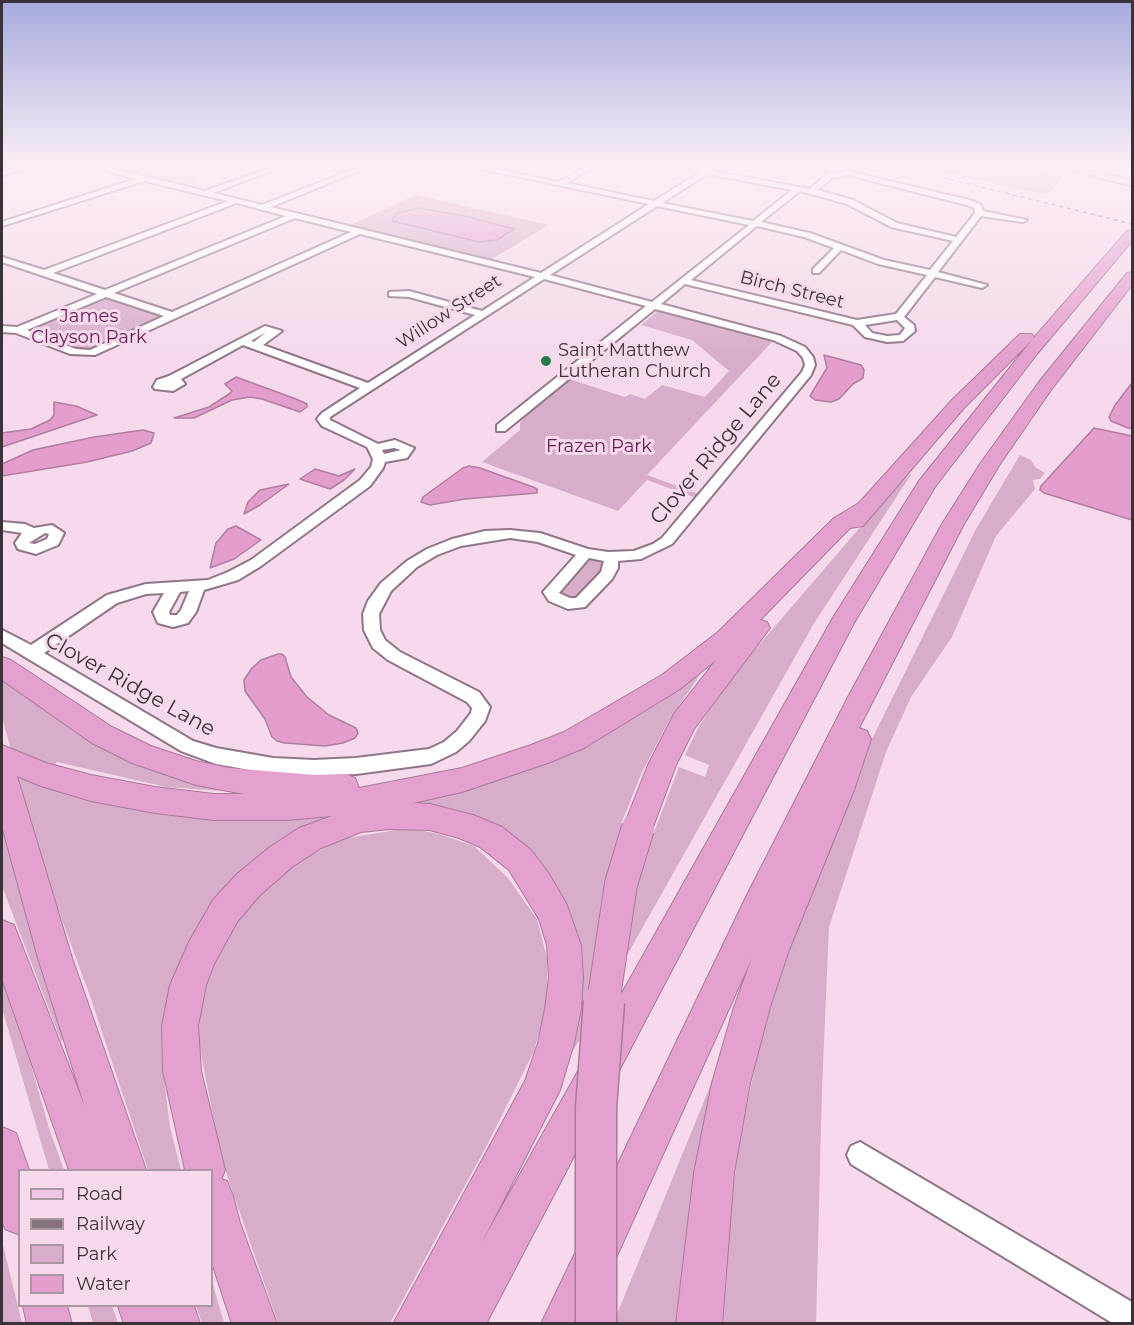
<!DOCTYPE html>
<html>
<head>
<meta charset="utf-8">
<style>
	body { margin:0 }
	#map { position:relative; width:1134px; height:1325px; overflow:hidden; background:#f6daec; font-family:Montserrat,sans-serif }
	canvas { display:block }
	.frame { position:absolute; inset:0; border:3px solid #3b3138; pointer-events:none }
	.legend { position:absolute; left:18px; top:1169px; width:195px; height:138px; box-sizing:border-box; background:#f6daec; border:2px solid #ab96a4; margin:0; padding:8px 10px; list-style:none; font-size:18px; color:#3b3138 }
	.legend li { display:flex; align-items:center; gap:12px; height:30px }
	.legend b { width:30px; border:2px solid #ab96a4 }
</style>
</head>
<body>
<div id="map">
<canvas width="1134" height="1325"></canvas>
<div class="frame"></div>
<ul class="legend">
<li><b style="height:8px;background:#efc7e2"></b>Road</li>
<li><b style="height:8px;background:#84737e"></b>Railway</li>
<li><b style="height:16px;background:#d8adca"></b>Park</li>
<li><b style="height:16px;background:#e39ecd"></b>Water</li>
</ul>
</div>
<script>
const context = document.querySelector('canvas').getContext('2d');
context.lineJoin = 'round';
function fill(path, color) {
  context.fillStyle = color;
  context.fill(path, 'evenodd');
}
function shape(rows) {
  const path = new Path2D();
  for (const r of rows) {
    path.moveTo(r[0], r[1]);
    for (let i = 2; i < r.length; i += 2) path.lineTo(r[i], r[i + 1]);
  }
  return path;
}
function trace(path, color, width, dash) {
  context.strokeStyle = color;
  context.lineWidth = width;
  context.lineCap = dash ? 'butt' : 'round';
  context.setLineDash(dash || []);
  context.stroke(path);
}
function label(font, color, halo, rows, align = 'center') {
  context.font = font + ' Montserrat,sans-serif';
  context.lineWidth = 6;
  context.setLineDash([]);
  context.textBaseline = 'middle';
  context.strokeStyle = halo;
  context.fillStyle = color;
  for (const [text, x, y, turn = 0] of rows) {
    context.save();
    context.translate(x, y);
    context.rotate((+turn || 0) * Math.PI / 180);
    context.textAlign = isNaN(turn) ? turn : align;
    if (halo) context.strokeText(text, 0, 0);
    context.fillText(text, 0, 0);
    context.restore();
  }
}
const green = shape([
	[116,168,232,168,188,184],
	[947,168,1034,168,1063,177,1050,192,1038,193,942,172],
	[416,195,549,225,490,260,348,226],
	[106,298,161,317,88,351,31,331,31,328],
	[658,311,772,342,647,475,699,494,696,498,647,480,618,511,482,462,520,430,520,423,524,417,569,379,625,397,630,394,645,399,662,385,705,397,729,371,692,340,641,325],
	[1020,455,1031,460,1035,467,1045,473,1040,479,1033,480,1035,489,996,536,952,637,911,697,886,752,829,927,822,1088,816,1323,721,1324,726,1239,740,1139,757,1057,777,983,867,749,976,529],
	[912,473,813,625,559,1076,573,926,561,893,544,868,498,826,472,814,445,807,419,804,292,836,164,1026,163,1071,170,1127,181,1170,148,1170,90,996,45,874,2,717,2,677,84,735,252,793,166,787,57,762,42,782,274,816,600,738,662,701,701,673,670,719,642,772,621,824,653,835,679,767,705,777,709,765,685,755,698,728,717,697,740,667,893,489],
	[591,559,598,560,604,565,600,574,579,599,570,600,564,597,561,591],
	[2,825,69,1035,61,1041,2,886],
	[409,828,439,834,474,846,508,878,537,919,547,958,547,1002,534,1051,486,1147,390,1323,278,1323,222,1161,198,1039,202,993,215,958,236,922,263,889,297,862,341,839],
	[2,963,49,1128,64,1170,49,1170,2,1008],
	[729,1040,680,1323,613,1324],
	[2,1241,22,1323,2,1323],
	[212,1281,224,1323,202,1323,196,1306,212,1306],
	[88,1306,112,1306,118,1323,93,1323]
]);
const water = shape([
	[418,208,465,216,514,229,497,240,479,242,392,221,395,214,418,208],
	[824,355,861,365,864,370,863,378,853,384,839,399,831,402,815,400,810,396,827,368,824,355],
	[236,377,296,399,307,404,307,407,300,412,262,399,250,397,232,400,194,418,174,418,209,407,229,394,232,391,225,384,236,377],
	[1132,383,1132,428,1128,428,1111,421,1109,417,1115,405,1132,383],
	[54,402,76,406,97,415,2,447,2,433,31,429,50,420,54,415,54,402],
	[1094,428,1132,436,1132,520,1044,493,1040,490,1041,486,1094,428],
	[143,430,154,433,151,443,132,451,87,462,2,476,2,464,33,450,94,437,143,430],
	[469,466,480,468,533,487,537,489,537,493,465,499,430,505,421,502,423,497,463,468,469,466],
	[315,469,339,476,355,469,344,480,330,489,300,479,315,469],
	[289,484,260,505,244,514,248,502,260,490,289,484],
	[236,526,261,540,234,559,210,568,216,543,228,529,236,526],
	[278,654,282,654,285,657,291,677,307,697,329,715,356,728,358,733,355,738,343,743,325,746,285,743,277,741,272,737,265,719,245,691,244,680,252,668,261,660,278,654]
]);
const minor = shape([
	[14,168,26,168,2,176,2,172,14,168],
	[98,168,111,168,205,191,269,168,279,168,213,193,262,205,356,168,366,168,271,207,541,273,649,204,476,168,491,168,559,182,583,168,592,168,566,183,654,201,699,173,683,168,714,168,712,171,810,189,827,174,848,171,973,201,981,205,983,211,1027,220,1023,222,981,216,938,272,987,285,982,288,935,277,904,317,914,325,915,331,903,341,887,342,865,337,853,325,685,284,661,304,781,336,805,347,813,357,815,365,811,375,672,544,641,559,618,561,618,568,612,579,585,607,568,609,549,601,543,592,576,555,538,542,510,538,461,546,437,555,417,567,391,591,379,614,380,630,385,640,400,652,479,692,490,707,485,721,469,741,456,752,431,764,356,774,314,776,273,774,216,764,181,751,2,643,2,630,31,645,107,595,146,584,208,580,228,572,251,560,360,480,371,467,373,459,367,447,322,426,317,419,322,413,360,388,243,345,181,379,185,384,173,391,155,389,153,387,157,380,169,376,265,326,282,331,263,345,368,383,475,315,409,297,389,296,389,292,409,291,482,311,535,277,360,234,95,355,70,354,16,333,2,332,2,326,17,327,97,294,2,262,2,257,44,270,228,201,144,181,2,226,2,222,135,179,98,168],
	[707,174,792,190,753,221,662,203,707,174],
	[848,175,967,205,974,208,975,213,956,237,897,223,853,200,818,190,832,178,848,175],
	[800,191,847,204,891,227,953,241,930,270,884,260,810,233,761,222,800,191],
	[237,203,286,216,105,290,53,273,237,203],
	[657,206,749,225,652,302,550,275,657,206],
	[295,218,351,232,172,312,114,293,295,218],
	[757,226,804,237,834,248,813,269,813,273,819,273,841,250,878,264,927,275,896,314,857,320,691,280,757,226],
	[544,279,646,306,497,425,497,431,505,431,655,309,773,340,797,351,803,358,805,365,802,372,699,494,662,538,653,544,634,551,608,552,588,549,540,533,510,530,485,531,452,539,427,549,407,561,381,583,368,601,363,614,364,630,373,648,388,660,467,702,472,708,471,713,457,731,444,742,429,749,356,758,314,760,273,758,216,748,193,741,44,653,117,603,146,594,164,593,153,612,158,623,173,627,188,623,196,612,204,590,238,580,261,566,370,486,383,468,385,462,407,458,414,448,395,440,378,444,330,420,330,417,544,279],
	[106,297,164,316,90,350,76,349,27,330,106,297],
	[897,320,905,328,900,335,887,336,872,333,865,325,897,320],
	[266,332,254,342,251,341,266,332],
	[394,448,401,450,384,454,382,450,394,448],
	[589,558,604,561,601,572,576,598,570,598,559,593,589,558],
	[189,591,181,610,177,615,170,615,169,612,180,592,189,591],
	[2,522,25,524,34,528,52,525,64,533,58,545,36,554,18,549,15,543,22,533,2,530,2,522],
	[45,533,49,534,47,539,35,544,29,543,45,533],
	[860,1142,1132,1302,1132,1324,1114,1324,851,1164,847,1155,851,1146,860,1142]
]);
const major = shape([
	[1059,168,1077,168,1132,180,1132,186,1059,168]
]);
const highway = shape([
	[1132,230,1132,241,1037,354,935,487,854,623,486,1324,393,1324,525,1081,538,1043,545,1009,549,978,547,945,539,919,509,870,480,847,459,838,430,830,389,829,361,832,321,848,292,867,259,896,237,922,214,964,206,985,198,1026,201,1071,225,1170,221,1179,227,1181,233,1196,240,1223,277,1324,232,1324,212,1263,212,1170,185,1170,163,1071,162,1026,170,985,190,940,213,900,237,874,270,847,299,828,332,816,286,820,214,820,155,813,91,801,41,786,17,776,72,958,146,1170,69,1170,2,979,2,920,14,925,85,1107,38,958,2,826,2,745,46,763,91,775,155,787,214,794,244,794,196,785,132,763,92,743,2,680,2,657,11,660,112,727,151,746,196,761,229,768,315,775,345,774,355,778,359,788,462,768,531,745,564,732,662,675,718,632,834,518,859,503,952,400,1020,334,1032,334,1034,337,1032,340,1127,231,1132,230],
	[1032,340,919,481,834,616,482,1242,560,1090,574,1043,581,1009,583,978,581,945,566,903,549,874,531,850,502,827,473,815,430,804,413,803,462,792,548,763,584,748,680,689,716,660,674,714,648,765,623,828,627,838,638,842,649,838,676,765,694,729,770,628,767,622,760,620,850,528,863,526,964,408,1032,340],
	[1132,272,1132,285,1051,390,1000,464,964,524,859,728,867,731,871,739,854,790,789,950,770,1007,750,1083,734,1173,722,1324,676,1324,694,1173,712,1083,734,1007,752,958,586,1324,541,1324,746,897,848,697,942,524,980,464,1039,382,1127,273,1132,272],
	[2,1127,16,1133,29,1170,20,1170,20,1235,5,1229,2,1220,2,1127],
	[23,1306,67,1306,72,1324,27,1324,23,1306],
	[118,1306,194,1306,200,1324,124,1324,118,1306]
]);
const rail = shape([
	[904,168,1132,224]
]);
const highwayBridgeFar1 = shape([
	[603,1003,621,884,638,828]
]);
const highwayBridge = shape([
	[596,1324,596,1108,604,1002]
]);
const markers = [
	[546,361,6,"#277c4e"]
];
const farStreetnames = [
	["Birch Street",792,290,14],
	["Willow Street",449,312,-33]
];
const farParknames = [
	["James",89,317],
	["Clayson Park",89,338],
	["Frazen Park",599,447]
];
const farPoinames = [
	["Saint Matthew",558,351],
	["Lutheran Church",558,372]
];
const streetNames = [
	["Clover Ridge Lane",716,449,-50],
	["Clover Ridge Lane",130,685,29]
];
fill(green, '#d8adca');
fill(water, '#e39ecd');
trace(water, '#b17da0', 1.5);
trace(minor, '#8f7687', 4);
trace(major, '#a97a9a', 3);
trace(highway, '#a97a9a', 2);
fill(minor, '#fff');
fill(major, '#efc7e2');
fill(highway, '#e4a1cf');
trace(rail, '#84737e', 1.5, [4, 4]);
trace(highwayBridgeFar1, '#a97a9a', 34, []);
trace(highwayBridge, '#a97a9a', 43, []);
trace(highwayBridgeFar1, '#e4a1cf', 32);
trace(highwayBridge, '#e4a1cf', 40);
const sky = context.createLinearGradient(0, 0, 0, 354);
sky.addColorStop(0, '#a6abdd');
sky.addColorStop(0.47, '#fbeef6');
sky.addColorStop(1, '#fbeef600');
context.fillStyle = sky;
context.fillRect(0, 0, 1134, 354);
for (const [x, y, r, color] of markers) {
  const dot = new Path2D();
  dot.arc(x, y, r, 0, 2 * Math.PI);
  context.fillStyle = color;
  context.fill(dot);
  trace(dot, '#f6daec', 2);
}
label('18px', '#3b3138', '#f6daec', farStreetnames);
label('18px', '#681955', '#f6daec', farParknames);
label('18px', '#3b3138', '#f6daec', farPoinames, 'left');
label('21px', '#3b3138', '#f6daec', streetNames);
</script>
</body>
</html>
